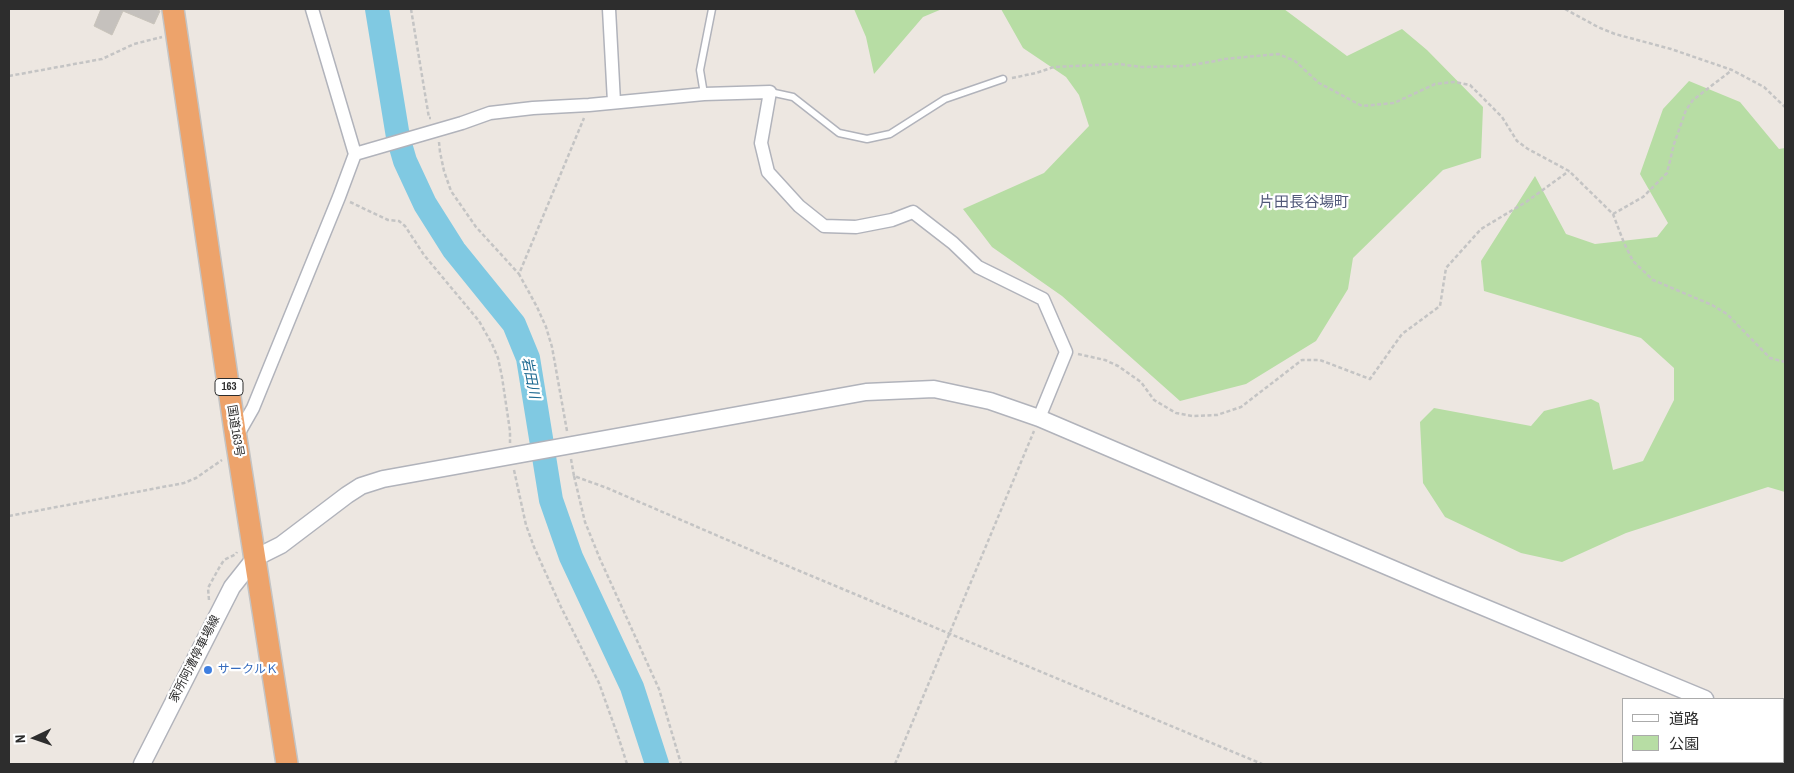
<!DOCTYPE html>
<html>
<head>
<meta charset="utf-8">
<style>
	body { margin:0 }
	#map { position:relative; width:1794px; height:773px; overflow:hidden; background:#ede7e1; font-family:"Archivo Narrow","Noto Sans JP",sans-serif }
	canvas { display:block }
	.frame { position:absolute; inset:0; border:10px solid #2d2d2d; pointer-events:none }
	.legend { position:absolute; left:1622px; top:698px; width:162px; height:65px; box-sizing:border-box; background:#fff; border:1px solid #ababab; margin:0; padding:6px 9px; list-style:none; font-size:15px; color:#2d2d2d }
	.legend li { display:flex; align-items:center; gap:10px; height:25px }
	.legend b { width:25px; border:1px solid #ababab }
	.north { position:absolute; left:10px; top:713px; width:50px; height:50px; -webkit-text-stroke:4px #fff; paint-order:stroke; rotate:267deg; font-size:14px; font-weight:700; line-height:20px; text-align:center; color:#2d2d2d }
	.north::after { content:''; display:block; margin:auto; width:18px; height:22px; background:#2d2d2d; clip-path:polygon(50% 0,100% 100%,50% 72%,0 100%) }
</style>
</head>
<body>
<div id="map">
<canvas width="1794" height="773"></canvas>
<div class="frame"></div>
<ul class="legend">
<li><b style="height:6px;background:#fff"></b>道路</li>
<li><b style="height:14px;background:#b7dda4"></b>公園</li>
</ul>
<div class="north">N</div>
</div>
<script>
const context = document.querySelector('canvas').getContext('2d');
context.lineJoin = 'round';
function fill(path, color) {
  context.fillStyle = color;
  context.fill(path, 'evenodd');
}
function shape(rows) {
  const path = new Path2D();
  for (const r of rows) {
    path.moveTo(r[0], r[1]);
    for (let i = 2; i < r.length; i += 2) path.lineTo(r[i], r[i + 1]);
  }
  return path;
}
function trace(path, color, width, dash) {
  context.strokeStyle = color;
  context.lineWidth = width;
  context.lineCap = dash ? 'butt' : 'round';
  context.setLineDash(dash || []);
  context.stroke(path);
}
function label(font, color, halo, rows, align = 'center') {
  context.font = font + ' "Archivo Narrow","Noto Sans JP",sans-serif';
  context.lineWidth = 4.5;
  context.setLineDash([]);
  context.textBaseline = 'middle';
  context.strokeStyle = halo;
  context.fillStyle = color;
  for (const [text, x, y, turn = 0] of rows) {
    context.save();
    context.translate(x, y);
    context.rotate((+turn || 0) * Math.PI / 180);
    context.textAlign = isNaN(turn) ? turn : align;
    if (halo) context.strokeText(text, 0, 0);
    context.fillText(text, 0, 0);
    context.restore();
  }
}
const green = shape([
	[854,9,942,9,923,17,874,74,866,37],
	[1001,9,1284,9,1347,56,1402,29,1427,50,1483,107,1481,158,1443,170,1353,258,1348,289,1316,341,1246,384,1180,401,1062,296,992,247,963,209,1044,173,1089,126,1079,95,1066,77,1023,48],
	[1689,81,1740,102,1779,149,1785,148,1785,492,1768,487,1626,533,1562,562,1521,553,1445,517,1423,483,1420,422,1434,408,1531,426,1544,411,1591,399,1599,403,1613,470,1643,461,1674,400,1674,368,1641,338,1484,291,1481,261,1535,176,1566,234,1595,244,1657,237,1668,223,1640,174,1663,109]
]);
const river = shape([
	[377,9,398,137,405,161,425,204,454,250,514,324,528,358,551,500,571,557,632,687,657,764]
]);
const building = shape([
	[101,9,154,9,160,11,154,24,123,11,112,35,94,26,101,9]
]);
const path = shape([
	[411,9,429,118,431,118],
	[1565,9,1598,27,1615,34,1671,49,1732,70,1764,87,1785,107],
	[9,76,102,59,134,44,162,37],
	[1012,78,1036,73,1054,67,1118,64,1142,67,1185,66,1216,61,1224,59,1278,54,1295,61,1319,83,1362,106,1394,103,1435,84,1454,82,1470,85,1502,117,1517,141,1528,149,1569,171,1613,214,1624,243,1633,261,1653,280,1712,305,1727,314,1770,358,1785,362],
	[439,142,440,152,444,171,451,191,476,227,519,274],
	[350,202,388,220,399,221,405,226,424,255,479,321,492,344,498,358,502,377,510,431,510,443],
	[1613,214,1643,197,1667,173,1674,144,1686,110,1693,100,1732,70],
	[1078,354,1105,360,1118,366,1141,382,1154,400,1176,413,1192,416,1217,415,1241,407,1302,360,1320,360,1370,379,1402,334,1440,306,1446,268,1481,229,1526,202,1569,171],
	[567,431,552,347,546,327,537,307,519,274,584,118],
	[571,459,574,476,607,488,790,567,1262,764],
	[514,470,526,525,534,547,561,607,599,683,619,739,627,764],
	[574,476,585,522,600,559,659,689,681,764],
	[9,516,184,483,196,478,222,460],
	[209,600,208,588,219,568,224,560,236,554,237,552],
	[895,764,1034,431],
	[1651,764,1652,762]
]);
const lane = shape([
	[770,92,793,97,839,133,867,139,890,134,945,99,1003,79],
	[704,94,700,70,712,9]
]);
const street = shape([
	[609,9,614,102],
	[355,154,462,123,490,113,533,108,589,105,704,94,770,92,761,143,768,172,799,206,824,226,856,227,892,220,913,212,953,243,978,267,1043,299,1066,352,1039,418],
	[237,436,253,408,339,197,355,154,312,9]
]);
const secondary = shape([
	[1783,730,1785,731],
	[142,764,232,587,255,558,281,545,347,495,361,486,383,479,866,392,934,389,990,401,1039,418,1440,589,1705,699]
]);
const highway = shape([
	[173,9,236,438,287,764]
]);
const markers = [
	[208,670,5,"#3f7fe0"]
];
const shields = [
	[229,387,28]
];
const shieldNames = [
	["163",229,387]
];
const streetNames = [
	["国道163号",235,431,81],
	["家所阿漕停車場線",195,659,-63]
];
const shopNames = [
	["サークルＫ",218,670]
];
const waterNames = [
	["岩田川",530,378,79]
];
const quarterNames = [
	["片田長谷場町",1304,203]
];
fill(green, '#b7dda4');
trace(river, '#80c9e2', 24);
fill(building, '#c5c1bd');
trace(building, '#c8c3ba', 1);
trace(lane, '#b1b3bb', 9);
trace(street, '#b1b3bb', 15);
trace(secondary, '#b1b3bb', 19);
trace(highway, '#c4c4c4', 24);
trace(path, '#c4c4c4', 2.5, [4, 2.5]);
trace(lane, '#fff', 6);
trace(street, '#fff', 12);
trace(secondary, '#fff', 16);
trace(highway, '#eda36b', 21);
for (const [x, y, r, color] of markers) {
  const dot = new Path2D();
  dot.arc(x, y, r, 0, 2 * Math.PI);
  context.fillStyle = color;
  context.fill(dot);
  trace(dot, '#fff', 2);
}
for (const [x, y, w] of shields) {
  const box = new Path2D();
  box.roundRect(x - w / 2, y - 8.5, w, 17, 4);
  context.fillStyle = '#fff';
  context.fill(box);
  trace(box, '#2d2d2d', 1);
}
label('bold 11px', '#2d2d2d', null, shieldNames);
label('12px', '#2d2d2d', '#fff', streetNames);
label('12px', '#366cbe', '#fff', shopNames, 'left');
label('italic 14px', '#1d6991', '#fff', waterNames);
label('15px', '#515979', '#fff', quarterNames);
</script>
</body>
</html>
